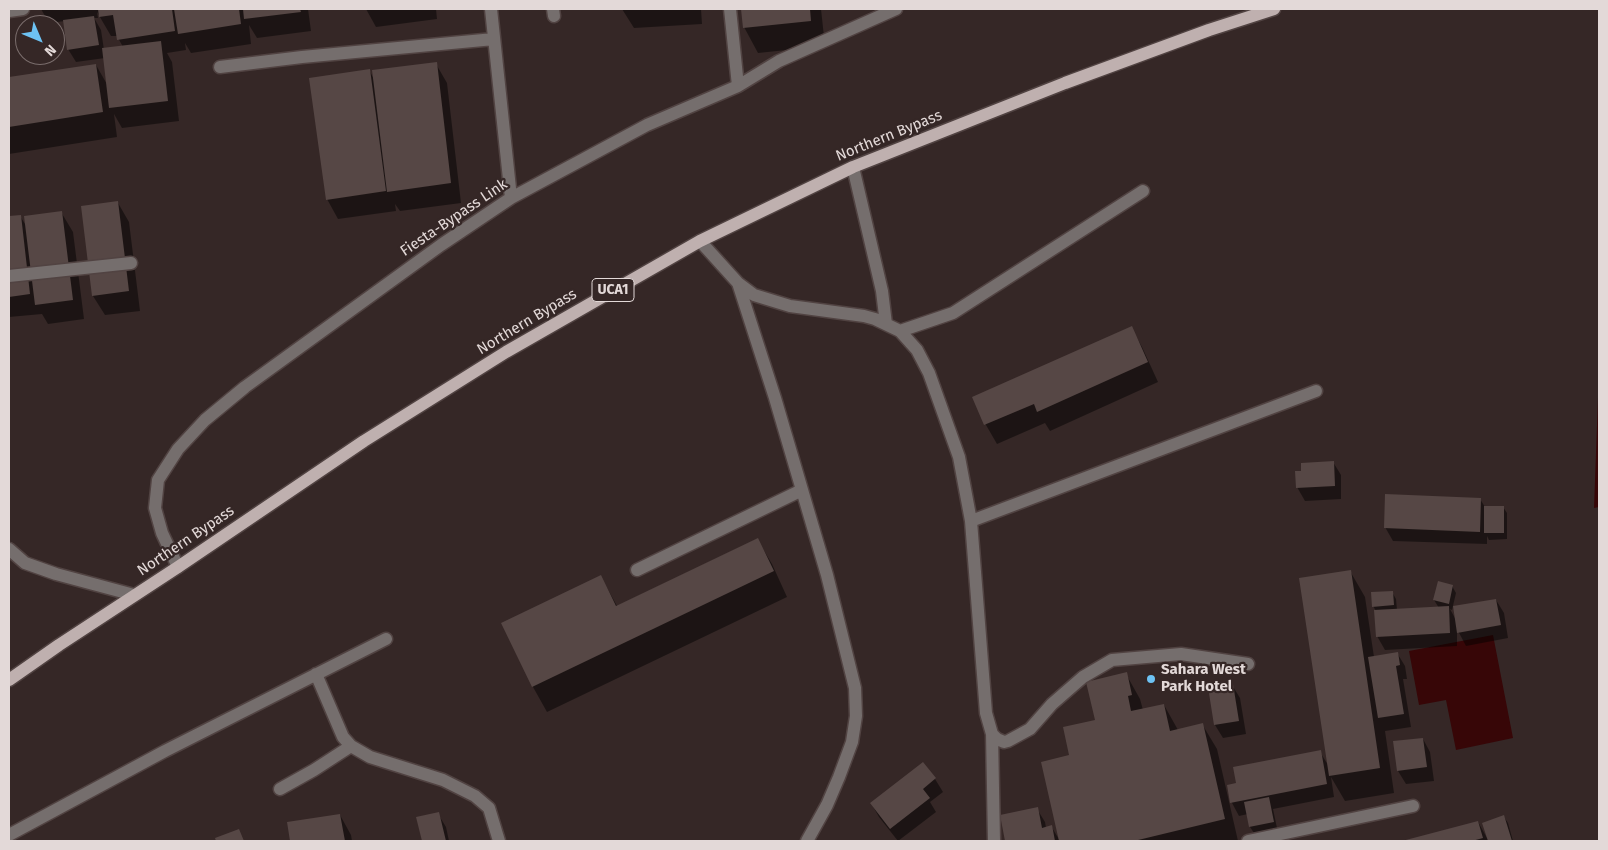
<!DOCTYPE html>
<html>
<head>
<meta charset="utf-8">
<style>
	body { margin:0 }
	#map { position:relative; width:1608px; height:850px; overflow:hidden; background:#352726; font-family:"Fira Sans",sans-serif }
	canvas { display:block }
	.frame { position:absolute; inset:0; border:10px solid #e3d9d8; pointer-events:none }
	.north { position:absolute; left:15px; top:15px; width:50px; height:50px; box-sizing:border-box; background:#352726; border:1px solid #7b6e6d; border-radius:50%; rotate:135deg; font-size:14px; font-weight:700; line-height:20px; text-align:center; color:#e3d9d8 }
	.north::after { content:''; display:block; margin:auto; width:18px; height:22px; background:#6dc2f3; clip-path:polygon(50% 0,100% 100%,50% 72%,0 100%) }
</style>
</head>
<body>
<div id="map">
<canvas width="1608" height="850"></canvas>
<div class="frame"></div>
<div class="north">N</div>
</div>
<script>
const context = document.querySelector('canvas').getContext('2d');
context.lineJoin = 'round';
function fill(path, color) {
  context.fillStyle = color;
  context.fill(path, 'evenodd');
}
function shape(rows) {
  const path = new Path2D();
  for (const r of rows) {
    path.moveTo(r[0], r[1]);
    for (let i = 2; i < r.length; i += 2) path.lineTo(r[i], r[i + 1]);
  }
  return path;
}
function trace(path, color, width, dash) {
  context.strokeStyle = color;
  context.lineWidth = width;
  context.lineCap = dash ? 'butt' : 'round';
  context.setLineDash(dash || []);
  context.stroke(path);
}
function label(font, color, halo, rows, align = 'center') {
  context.font = font + ' "Fira Sans",sans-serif';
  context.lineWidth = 4.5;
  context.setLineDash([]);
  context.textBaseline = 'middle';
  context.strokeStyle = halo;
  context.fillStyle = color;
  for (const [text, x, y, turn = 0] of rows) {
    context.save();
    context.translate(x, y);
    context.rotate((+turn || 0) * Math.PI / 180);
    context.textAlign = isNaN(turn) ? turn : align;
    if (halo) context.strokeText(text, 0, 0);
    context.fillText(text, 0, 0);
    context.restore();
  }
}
const water = shape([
	[1599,370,1599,507,1594,508],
	[1493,635,1513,738,1456,750,1446,700,1419,705,1409,651]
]);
const shadow = shape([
	[41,9,308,9,311,31,257,38,249,25,251,44,191,53,185,43,186,50,167,53,172,62,179,121,122,128,114,114,117,137,9,154,9,79,96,65,108,86,105,58,76,62,68,49,65,21,49,23],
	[97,12,111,36,117,36,123,47,104,50,101,30,94,18,98,18],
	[366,9,436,9,437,19,376,27],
	[622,9,701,9,702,24,634,28],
	[742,9,821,9,825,46,758,53,744,27],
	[436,64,447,83,461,203,400,211,395,204,396,211,338,219,327,199,369,70,375,81],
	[118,203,129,222,140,311,105,315,93,296],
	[61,212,73,232,84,319,48,324,42,314,9,317,9,217,20,216,27,227],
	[1131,327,1142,347,1158,382,1050,431,1045,423,997,444,986,425,974,398],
	[1333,462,1341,475,1341,499,1305,501,1297,487],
	[1480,499,1485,507,1503,507,1507,513,1507,539,1489,540,1487,536,1487,544,1393,541,1385,527],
	[757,539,772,564,787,597,547,712,533,687,503,624,601,577,617,606],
	[1350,571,1365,597,1374,657,1397,653,1405,666,1407,679,1403,679,1411,727,1385,731,1394,793,1345,801,1331,777,1334,797,1273,809,1277,828,1254,833,1250,827,1248,814,1239,816,1231,801,1320,752,1328,765],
	[1452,586,1456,593,1452,610,1450,609,1456,620,1496,600,1504,613,1508,638,1466,646,1457,629,1457,646,1385,650,1377,636,1376,611,1373,606,1392,592,1396,599,1397,610,1439,608,1434,600],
	[1126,674,1140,699,1143,710,1164,705,1178,730,1202,724,1217,749,1238,841,1006,841,1001,816,1037,809,1045,822,1046,828,1051,826,1060,841,1071,756,1096,721],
	[1232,685,1240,698,1246,734,1223,738,1215,725],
	[1423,739,1430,752,1434,781,1406,784,1398,771],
	[935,779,943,792,930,802,936,812,898,841,879,817,871,803],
	[438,814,446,827,449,841,423,841,418,818],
	[340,815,351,835,352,841,291,841,288,823],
	[1504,817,1508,823,1513,841,1405,841,1478,822,1487,838]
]);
const building = shape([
	[98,9,172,9,175,31,117,40,113,15,99,17],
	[174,9,239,9,241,24,178,34],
	[243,9,300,9,301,12,244,19],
	[741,9,810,9,811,21,743,28],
	[94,16,99,45,67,50,63,20],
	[161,41,168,101,109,108,102,48],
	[437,62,451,183,387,192,372,70],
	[96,64,103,112,9,127,9,77],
	[370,69,386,191,326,200,309,78],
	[118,201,129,291,92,296,81,206],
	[62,211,73,300,35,305,24,216],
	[21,215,30,294,9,297,9,216],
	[1132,326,1148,362,1037,412,1034,404,984,425,972,397],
	[1334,461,1335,486,1296,488,1295,471,1301,471,1301,463],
	[1385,494,1481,498,1480,532,1384,528],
	[1484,506,1504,506,1504,533,1484,533],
	[758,538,774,571,532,687,501,623,601,575,616,606],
	[1351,570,1380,768,1329,776,1299,578],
	[1438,581,1453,585,1449,604,1433,600],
	[1393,591,1394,605,1372,607,1371,592],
	[1496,599,1501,625,1457,633,1453,606],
	[1449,606,1450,633,1376,637,1374,610],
	[1398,652,1400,665,1396,666,1404,714,1378,718,1368,657],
	[1127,672,1132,695,1128,696,1131,711,1164,704,1170,731,1203,723,1225,819,1134,841,1059,841,1041,762,1069,755,1063,727,1095,720,1086,682],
	[1233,684,1239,721,1214,725,1208,687],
	[1423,738,1427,767,1397,771,1393,741],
	[1321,750,1327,784,1230,803,1227,785,1236,783,1233,767],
	[923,762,936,778,923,789,930,798,890,829,870,803],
	[1269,797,1274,822,1249,827,1244,802],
	[1038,807,1042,828,1052,825,1055,841,1005,841,1000,815],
	[439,812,446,841,422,841,416,817],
	[340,814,345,841,290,841,287,822],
	[1504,815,1512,841,1488,841,1482,823],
	[1478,821,1483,838,1472,841,1402,841],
	[239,829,244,841,216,841,215,838]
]);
const minor = shape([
	[491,9,511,198],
	[553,9,554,16],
	[730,9,738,86],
	[9,11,23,9],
	[220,67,302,57,494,39],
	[853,167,882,291,886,324],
	[700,241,738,283,754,295,790,306,864,316,875,319,900,331,917,350,929,373,959,457,971,521,986,713,992,734,997,739,1004,742,1008,741,1030,729,1052,704,1083,677,1112,660,1181,654,1248,664],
	[9,276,131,263],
	[738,283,775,398,827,575,855,688,856,716,852,742,839,777,827,805,807,841],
	[900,331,953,313,1143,191],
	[971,521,1316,391],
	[9,549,25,563,56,574,134,595],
	[178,567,162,533,155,508,158,480,178,449,205,420,245,387,441,245,511,198,647,125,738,86,779,61,896,9],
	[637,570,802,490],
	[316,674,343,737,351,746,370,757,443,780,475,796,489,808,499,841],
	[992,734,994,841],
	[280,789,314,770,351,746],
	[9,835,165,751,386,639],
	[1248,841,1413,806]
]);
const major = shape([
	[9,680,59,645,178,567,364,441,506,352,700,241,853,167,1065,83,1209,30,1274,9]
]);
const markers = [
	[1151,679,5,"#6dc2f3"]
];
const shields = [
	[613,290,42]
];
const shieldNames = [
	["UCA1",613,290]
];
const streetNames = [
	["Northern Bypass",889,136,-22],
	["Fiesta-Bypass Link",454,218,-34],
	["Northern Bypass",527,322,-31],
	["Northern Bypass",186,541,-34]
];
const poiNames = [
	["Sahara West",1161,670],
	["Park Hotel",1161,687]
];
fill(water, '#370607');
fill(shadow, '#0007');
fill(building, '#564745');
trace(minor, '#514342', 15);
trace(major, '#514342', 15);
trace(minor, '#756e6d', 12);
trace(major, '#bfb0af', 12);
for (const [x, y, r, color] of markers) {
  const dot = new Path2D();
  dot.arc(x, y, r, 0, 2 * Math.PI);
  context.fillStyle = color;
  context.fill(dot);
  trace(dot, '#352726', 2);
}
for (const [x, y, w] of shields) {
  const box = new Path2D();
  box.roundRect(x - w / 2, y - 11.5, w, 23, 4);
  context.fillStyle = '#352726';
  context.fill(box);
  trace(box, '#e3d9d8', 1);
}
label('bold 14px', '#e3d9d8', null, shieldNames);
label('15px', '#e3d9d8', '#352726', streetNames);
label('bold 15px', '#e3d9d8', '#352726', poiNames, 'left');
</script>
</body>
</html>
